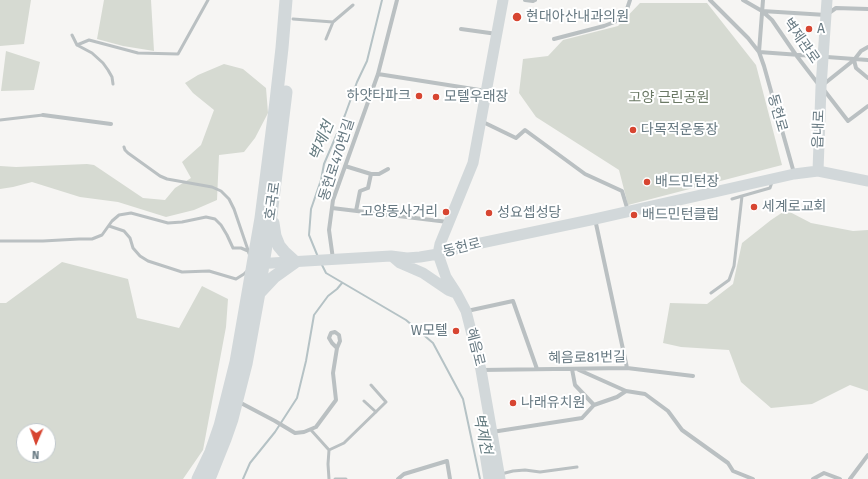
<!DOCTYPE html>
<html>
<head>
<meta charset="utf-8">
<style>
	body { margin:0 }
	#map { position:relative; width:868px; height:479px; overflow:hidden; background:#f6f5f3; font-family:"Fira Sans",sans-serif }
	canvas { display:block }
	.north { position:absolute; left:16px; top:423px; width:40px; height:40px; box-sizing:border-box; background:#fff; border:1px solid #c2c9cd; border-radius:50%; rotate:182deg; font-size:11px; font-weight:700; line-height:16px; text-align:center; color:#677982 }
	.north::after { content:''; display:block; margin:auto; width:14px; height:18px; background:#d74531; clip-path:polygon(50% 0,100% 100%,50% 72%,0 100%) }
</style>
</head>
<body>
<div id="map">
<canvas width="868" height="479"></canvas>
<div class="north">N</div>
</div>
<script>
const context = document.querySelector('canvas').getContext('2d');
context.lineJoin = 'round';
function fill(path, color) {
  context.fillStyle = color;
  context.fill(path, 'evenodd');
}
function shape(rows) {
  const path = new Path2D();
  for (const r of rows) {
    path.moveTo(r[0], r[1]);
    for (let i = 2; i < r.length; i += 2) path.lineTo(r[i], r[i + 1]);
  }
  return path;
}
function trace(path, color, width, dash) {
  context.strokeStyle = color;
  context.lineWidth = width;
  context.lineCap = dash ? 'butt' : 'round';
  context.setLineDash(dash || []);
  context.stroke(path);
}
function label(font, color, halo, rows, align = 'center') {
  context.font = font + ' "Fira Sans","Noto Sans KR",sans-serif';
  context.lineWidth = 4;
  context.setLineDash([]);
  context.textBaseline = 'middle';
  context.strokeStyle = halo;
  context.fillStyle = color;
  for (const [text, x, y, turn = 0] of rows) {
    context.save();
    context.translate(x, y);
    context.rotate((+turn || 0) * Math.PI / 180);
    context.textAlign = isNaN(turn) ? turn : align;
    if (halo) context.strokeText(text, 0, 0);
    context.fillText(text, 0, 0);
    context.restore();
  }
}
const green = shape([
	[0,0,31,0,24,44,0,46],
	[104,0,151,0,154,51,123,46,97,39],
	[640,3,707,3,756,65,782,165,628,205,619,170,536,117,519,93,523,59,548,56,563,40,618,26],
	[6,51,40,62,34,90,1,91],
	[224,64,243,69,266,88,268,113,255,138,244,152,219,155,217,200,194,210,166,217,118,202,80,197,32,182,13,187,0,189,0,166,16,167,87,164,94,165,143,198,165,200,175,188,191,178,182,162,201,145,214,110,193,93,185,83,198,75],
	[786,210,811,223,853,231,868,230,868,391,850,385,812,404,771,408,741,382,729,350,681,347,663,343,670,303,707,304,733,284,742,243,771,220],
	[62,262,128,279,137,318,179,328,202,286,228,299,226,327,203,450,183,479,0,479,0,303,6,303],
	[24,431,48,431,48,455,24,455]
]);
const stream = shape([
	[318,257,309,235,311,209,321,180,324,164,345,115,357,82,367,61,382,0],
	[321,263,326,273,406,320,433,343,463,399,480,479],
	[243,479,250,463,275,432,297,398,306,361,314,315,328,296,337,289,342,283]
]);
const lane = shape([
	[293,19,333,22],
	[72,35,77,45,89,40,138,53,178,54,208,0],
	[326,39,333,22,353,5],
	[77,45,92,53,103,63,108,70,112,77,113,84],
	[0,120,43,115],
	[124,147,125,150,128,153,160,176,167,179,212,187,221,191,229,199,234,209,248,250],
	[732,199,742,196],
	[109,226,124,231,130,238,133,248,140,256,148,261,182,272,209,271,236,279,244,274,247,271],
	[0,241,43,241,79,239,92,239,102,235,112,221,119,215,131,213,168,223,182,222,206,217,215,219,221,225,227,235,233,248,241,248,248,251,250,256],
	[711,293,729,280,734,266,742,196,770,188,772,182],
	[364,401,376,412],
	[311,430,329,450,328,464,329,479],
	[329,450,344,443,386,402,371,385],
	[501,474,513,471,525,470,540,472,577,467],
	[335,479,346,479]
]);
const street = shape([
	[525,0,533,1,535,0],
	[710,0,748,38,759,52,764,66,794,173],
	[743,0,762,11,772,20,796,55,819,85],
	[762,11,826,15,836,8,868,9],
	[461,29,497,34],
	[554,39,604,26,617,21,626,12,630,0],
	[759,52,868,60],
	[759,52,763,0],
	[854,60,856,68,868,78],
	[378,74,486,91],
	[824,84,854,60,861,51,868,47],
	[824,90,848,121,868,106],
	[43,115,111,124],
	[483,122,516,138,525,130,585,174,622,191,628,211],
	[345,166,371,174,379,174,388,169],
	[332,208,448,222],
	[356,211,360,191,368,188,371,174],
	[595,219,627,368],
	[333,259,329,230,333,200,378,74,397,0],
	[467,311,513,301,537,369],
	[572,369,575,385,594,405],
	[481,370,627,368,693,376],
	[579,370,626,391],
	[239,402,275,421,295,433,304,432,316,427,336,400,333,373,337,348,340,341,339,335,335,332,331,333,329,338,332,343,337,348],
	[492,432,582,418,594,405,617,397,626,391,645,394,668,411,682,430,728,463,733,471,753,479],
	[398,479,404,474,447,461,450,479],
	[813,479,824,473,840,479],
	[850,479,868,455]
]);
const secondary = shape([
	[818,171,821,87,827,0],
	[393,257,400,263,423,273,448,290,456,293],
	[255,264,391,256,407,258,420,257,438,254,462,247,595,219,794,174,818,171,868,181],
	[489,479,485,454,487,443,492,433],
	[500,479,481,370,466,311,457,294,446,277,438,254,440,244,449,222,473,163,503,0]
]);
const primary = shape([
	[259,293,274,277,295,262,284,252,279,246,275,236,273,223],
	[198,479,211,452,220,426,236,362,261,218,276,101,282,48,286,0],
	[209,479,225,439,232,419,246,364,260,287,263,264,271,215,286,92]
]);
const markers = [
	[517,17,5,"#d74531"],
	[809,29,4,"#d74531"],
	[419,96,4,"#d74531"],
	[436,97,4,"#d74531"],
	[633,130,4,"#d74531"],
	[647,182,4,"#d74531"],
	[754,207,4,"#d74531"],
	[446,212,4,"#d74531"],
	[489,213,4,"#d74531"],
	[634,215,4,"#d74531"],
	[456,331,4,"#d74531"],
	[513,403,4,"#d74531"]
];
const poiNames = [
	["현대아산내과의원",526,17],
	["A",817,29],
	["하얏타파크",411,96,"right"],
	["모텔우래장",444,97],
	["다목적운동장",641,130],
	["배드민턴장",655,182],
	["세계로교회",762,207],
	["고양동사거리",438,212,"right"],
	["성요셉성당",497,213],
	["배드민턴클럽",642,215],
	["W모텔",448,331,"right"],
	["나래유치원",521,403]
];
const streetNames = [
	["벽제관로",801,41,55],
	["동헌로",777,113,74],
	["읍내로",819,129,-88],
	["동헌로470번길",337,160,-72],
	["호국로",273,201,-82],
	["동헌로",462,248,-14],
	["혜음로",475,347,76],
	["혜음로81번길",587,358,-1]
];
const parkNames = [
	["고양 근린공원",669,98]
];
const waterNames = [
	["벽제천",322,141,-68],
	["벽제천",482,434,78]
];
fill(green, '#d6dad2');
trace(stream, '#b5c2c5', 2);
trace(lane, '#bac0c2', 3);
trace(street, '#bac0c2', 4);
trace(secondary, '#d2d8da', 11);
trace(primary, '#d2d8da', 13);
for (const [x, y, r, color] of markers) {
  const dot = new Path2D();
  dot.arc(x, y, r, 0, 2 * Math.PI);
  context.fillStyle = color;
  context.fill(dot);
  trace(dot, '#fff', 1.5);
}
label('14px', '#677982', '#fff', poiNames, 'left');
label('14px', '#677982', '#fff', streetNames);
label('14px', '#6b7965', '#fff', parkNames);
label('italic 15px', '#637a7f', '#fff', waterNames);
</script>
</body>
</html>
